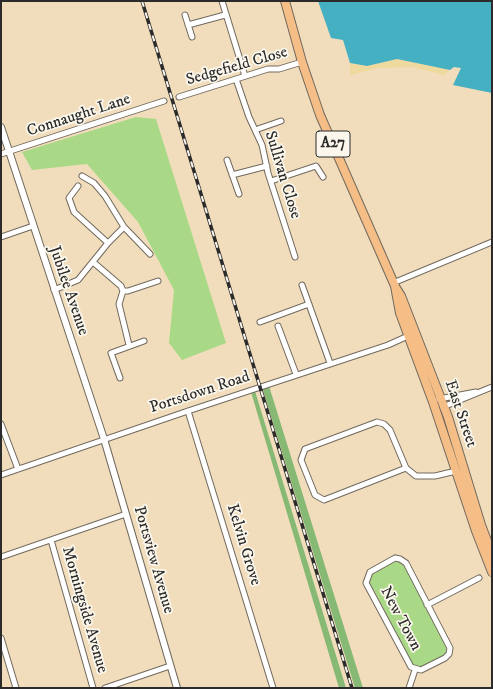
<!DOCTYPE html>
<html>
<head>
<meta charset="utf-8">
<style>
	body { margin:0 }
	#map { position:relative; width:493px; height:689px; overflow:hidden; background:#f1ddbc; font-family:"IM FELL DW Pica",serif }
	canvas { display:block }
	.frame { position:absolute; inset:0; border:2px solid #2b2b2b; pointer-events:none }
</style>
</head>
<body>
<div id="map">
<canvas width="493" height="689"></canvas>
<div class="frame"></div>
</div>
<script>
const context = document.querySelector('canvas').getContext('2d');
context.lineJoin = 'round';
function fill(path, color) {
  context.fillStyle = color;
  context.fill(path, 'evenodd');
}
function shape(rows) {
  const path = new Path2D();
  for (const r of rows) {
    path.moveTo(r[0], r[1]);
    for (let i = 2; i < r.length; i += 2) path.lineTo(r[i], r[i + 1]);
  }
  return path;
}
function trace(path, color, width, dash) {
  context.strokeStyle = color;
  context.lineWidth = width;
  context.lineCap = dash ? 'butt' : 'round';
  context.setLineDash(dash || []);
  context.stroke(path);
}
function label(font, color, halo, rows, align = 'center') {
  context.font = font + ' "IM FELL DW Pica",serif';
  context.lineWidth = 3.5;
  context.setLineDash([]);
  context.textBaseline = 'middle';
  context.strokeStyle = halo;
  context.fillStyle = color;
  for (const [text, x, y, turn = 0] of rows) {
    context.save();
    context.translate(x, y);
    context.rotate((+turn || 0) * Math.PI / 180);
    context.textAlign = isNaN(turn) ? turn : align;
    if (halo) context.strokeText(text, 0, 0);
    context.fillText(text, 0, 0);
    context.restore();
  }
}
const green = shape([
	[136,117,156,119,226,343,182,360,169,343,174,290,138,222,87,164,32,170,22,152],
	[395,562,399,562,405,567,446,646,446,653,443,657,422,667,413,666,374,590,370,585,368,580,372,573]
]);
const forest = shape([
	[269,386,363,688,355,688,262,387],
	[255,391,346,688,339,688,251,392]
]);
const sand = shape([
	[397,59,450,70,444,75,412,67,379,68,350,75,350,63,367,66]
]);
const water = shape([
	[318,1,492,1,492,93,453,85,461,68,454,67,450,70,397,59,367,66,350,63,343,40,331,38]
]);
const minor = shape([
	[222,1,245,76],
	[185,15,192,37],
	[188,25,225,15],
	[236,79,249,117,262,145,268,173,295,257],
	[179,97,268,69,279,69,302,62],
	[255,130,281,121],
	[1,154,164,101],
	[227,160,239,194],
	[232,175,267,166],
	[82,176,94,183,105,196,124,227,150,254],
	[271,181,316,166,323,177],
	[78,186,69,198,74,212,108,243],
	[1,237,33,226],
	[93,262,121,286,123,291,119,304,129,345],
	[393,283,492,242],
	[302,285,330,363],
	[54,290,78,280,108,243,124,227],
	[123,291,128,291,158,281],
	[260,322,309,304],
	[278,326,296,374],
	[120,378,111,353,144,341],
	[439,399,476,392],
	[443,407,492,387],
	[188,411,273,688],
	[1,424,18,469],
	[406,468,390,430,384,424,377,422,305,449,301,460,315,495,324,500,406,468,416,476,435,476,456,471,466,479],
	[1,475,188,411,388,345,408,336],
	[51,540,93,688],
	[1,557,126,514],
	[395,558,400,559,406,563,450,648,449,654,445,658,421,670,411,667,366,583,370,572,395,558],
	[427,605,479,578],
	[1,638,16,688],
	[105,688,170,666],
	[409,688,415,670]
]);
const tertiary = shape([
	[1,127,104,439,177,688]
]);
const primary = shape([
	[285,1,302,62,320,115,395,286,400,313,433,402,476,531,492,572],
	[396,288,401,296,448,417,481,525,492,554]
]);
const rail = shape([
	[142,1,352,688]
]);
const shields = [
	[333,144,34]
];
const shieldNames = [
	["A27",333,144]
];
const streetNames = [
	["Sedgefield Close",237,67,-16],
	["Connaught Lane",79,116,-18],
	["Sullivan Close",282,175,73],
	["Jubilee Avenue",68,291,71],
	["Portsdown Road",200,393,-18],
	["East Street",460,414,71],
	["Kelvin Grove",243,545,73],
	["Portsview Avenue",153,560,74],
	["Morningside Avenue",84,610,74],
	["New Town",400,619,62]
];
fill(green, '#a9d987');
fill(forest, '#86b974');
fill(sand, '#eeda9e');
fill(water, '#44b0c2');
trace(minor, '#70695e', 7);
trace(tertiary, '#70695e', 8);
trace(primary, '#70695e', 10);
trace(minor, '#fff', 5);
trace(tertiary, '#fff', 6);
trace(primary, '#f6be87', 8);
trace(rail, '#2b2b2b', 3.5);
trace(rail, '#fbf7ec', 2, [6]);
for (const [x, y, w] of shields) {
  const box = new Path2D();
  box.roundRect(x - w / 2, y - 13, w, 26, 3);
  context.fillStyle = '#fbf7ec';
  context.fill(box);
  trace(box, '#2b2b2b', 1);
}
label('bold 15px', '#2b2b2b', null, shieldNames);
label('16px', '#2b2b2b', '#fbf7ec', streetNames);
</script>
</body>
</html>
